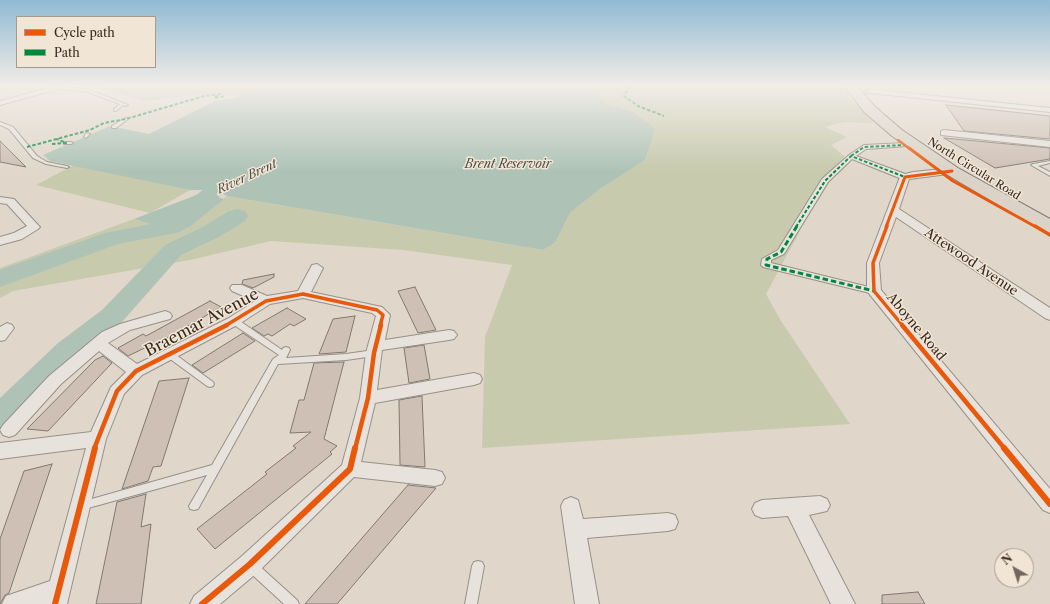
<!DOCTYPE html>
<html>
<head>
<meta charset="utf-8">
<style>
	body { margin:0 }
	#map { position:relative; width:1050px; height:604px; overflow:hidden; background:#e0d7ca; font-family:"Libre Caslon Text",serif }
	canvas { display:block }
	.legend { position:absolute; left:16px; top:16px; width:140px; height:52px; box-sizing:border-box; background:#f1e6d6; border:1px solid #a79b8e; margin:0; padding:5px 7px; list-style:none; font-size:12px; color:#382a23 }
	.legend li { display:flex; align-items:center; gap:8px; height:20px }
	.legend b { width:20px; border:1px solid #a79b8e }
	.north { position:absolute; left:994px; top:548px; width:40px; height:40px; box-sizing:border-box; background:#f1e6d6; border:1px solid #a79b8e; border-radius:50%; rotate:321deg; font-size:11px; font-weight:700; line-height:16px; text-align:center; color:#382a23 }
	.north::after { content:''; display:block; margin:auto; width:14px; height:18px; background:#73675d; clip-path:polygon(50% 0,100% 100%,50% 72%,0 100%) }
</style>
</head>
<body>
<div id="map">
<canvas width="1050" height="604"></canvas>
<ul class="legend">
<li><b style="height:5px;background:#e8590c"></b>Cycle path</li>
<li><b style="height:5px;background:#00873e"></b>Path</li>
</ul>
<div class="north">N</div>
</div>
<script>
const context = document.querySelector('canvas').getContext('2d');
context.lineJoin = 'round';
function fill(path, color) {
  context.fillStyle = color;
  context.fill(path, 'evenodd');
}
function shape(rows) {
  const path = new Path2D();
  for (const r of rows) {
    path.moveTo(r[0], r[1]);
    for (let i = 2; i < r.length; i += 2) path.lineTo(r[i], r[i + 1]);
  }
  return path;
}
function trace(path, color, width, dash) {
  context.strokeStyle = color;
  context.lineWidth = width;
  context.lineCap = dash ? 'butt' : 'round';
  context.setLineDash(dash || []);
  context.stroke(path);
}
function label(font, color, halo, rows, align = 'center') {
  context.font = font + ' "Libre Caslon Text",serif';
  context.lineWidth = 3;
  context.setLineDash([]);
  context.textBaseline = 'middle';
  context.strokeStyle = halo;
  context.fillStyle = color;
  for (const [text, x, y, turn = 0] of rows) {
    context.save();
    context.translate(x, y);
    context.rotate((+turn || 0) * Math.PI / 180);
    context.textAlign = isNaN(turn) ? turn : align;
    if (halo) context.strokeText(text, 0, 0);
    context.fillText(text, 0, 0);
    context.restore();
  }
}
const green = shape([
	[0,86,55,86,31,93,19,88,0,91],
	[80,86,261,86,241,97,213,93,142,101,100,87,75,88],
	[603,86,839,86,873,123,844,122,825,127,847,137,831,145,851,162,831,180,802,227,766,294,781,321,850,424,482,448,485,337,512,265,403,250,271,241,190,260,13,291,0,298,0,268,134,219,178,233,191,226,227,196,543,250,555,243,570,213,600,189,645,160,654,129,634,112,605,103,600,98],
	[74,165,190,190,150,213,36,185]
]);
const water = shape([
	[261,86,603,86,600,98,605,103,634,112,655,129,645,160,600,189,570,213,555,243,543,250,227,196,215,190,190,190,50,161,43,155,110,126,149,134,215,101,241,97],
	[199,194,210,194,224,199,191,226,178,233,134,219]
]);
const river = shape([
	[249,169,256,171,259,175,256,179,222,194,176,233,118,244,0,287,0,270,105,233,161,222,208,186,249,169],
	[237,209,245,211,248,216,245,221,219,237,181,255,122,322,80,357,12,427,0,431,0,398,58,343,102,310,165,245,203,227,229,211,237,209]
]);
const building = shape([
	[946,105,1050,116,1050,139,964,131,946,105],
	[944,138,1050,148,1050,159,995,168,944,138],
	[0,141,26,167,0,162,0,141],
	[274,274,274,277,253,288,242,284,243,280,274,274],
	[415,287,436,330,418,333,398,291,415,287],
	[210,301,221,307,156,344,153,344,128,356,118,348,143,334,146,336,210,301],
	[287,308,306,319,294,326,290,324,272,336,268,334,264,336,252,328,287,308],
	[355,316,346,352,319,354,333,319,355,316],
	[243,333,255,341,203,373,192,365,243,333],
	[424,345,430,379,409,383,404,348,424,345],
	[103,356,112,363,48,431,27,429,95,360,103,356],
	[344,362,324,439,337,446,330,452,332,454,215,549,197,529,267,474,265,472,296,448,293,446,311,432,290,433,299,400,304,400,314,363,344,362],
	[189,378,161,466,153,467,148,481,122,489,159,381,189,378],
	[422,396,425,467,400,465,399,400,422,396],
	[52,464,9,593,5,595,0,604,0,539,24,471,52,464],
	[408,485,436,488,337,604,305,604,408,485],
	[146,494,141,527,151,524,141,604,96,604,117,502,146,494],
	[918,592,925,604,882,604,882,595,918,592]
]);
const service = shape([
	[58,87,87,89,128,105,126,106,123,105,116,111,114,111,114,109,120,104,85,91,57,89,57,87,58,87],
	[125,118,128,119,116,128,112,128,112,126,125,118],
	[0,122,13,127,37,156,47,162,67,166,69,167,67,168,46,164,33,158,9,129,0,125,0,122],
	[86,133,90,134,86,138,84,137,86,133],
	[64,142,71,142,73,143,71,144,64,144,64,142],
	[1050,161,1050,163,1038,166,1050,172,1050,176,1031,165,1033,164,1050,161],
	[231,319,237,319,282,350,283,348,286,347,289,348,290,350,286,358,346,354,374,350,377,351,378,353,377,355,374,356,346,360,278,364,198,509,194,510,190,509,189,506,207,475,81,510,77,509,76,506,77,503,81,502,212,465,273,359,279,355,231,323,230,321,231,319],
	[169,351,172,352,213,382,214,384,213,386,210,387,207,386,166,356,165,354,166,352,169,351],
	[251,561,255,562,297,600,299,604,284,604,247,570,245,566,247,562,251,561],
	[478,561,482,562,484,566,477,604,465,604,472,566,474,562,478,561]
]);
const pedestrian = shape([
	[905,143,907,144,907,146,866,149,856,156,908,175,908,179,902,179,852,159,828,182,784,254,771,260,771,263,877,289,879,291,877,293,874,294,763,267,761,265,762,259,778,250,822,179,849,155,864,145,905,143]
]);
const minor = shape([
	[56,86,69,86,0,105,0,101,56,86],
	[867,89,1050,108,1050,112,870,93,867,93,867,89],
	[944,130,1050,141,1050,147,941,135,941,131,944,130],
	[952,168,957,171,956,173,909,179,899,209,1050,308,1050,320,1045,318,896,217,879,263,881,290,1050,489,1050,513,1043,510,867,291,867,263,900,177,901,175,913,172,952,168],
	[0,197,14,199,38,225,40,227,38,229,22,239,0,245,0,237,14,233,27,226,7,204,0,203,0,197],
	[317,264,323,268,311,292,382,307,390,315,385,340,449,330,454,331,457,335,454,339,449,340,382,350,377,390,474,373,480,375,482,379,480,383,474,385,375,403,361,462,435,470,442,472,445,478,442,484,435,486,354,477,258,572,220,604,190,604,194,596,242,556,342,465,360,398,366,353,376,316,372,313,303,298,270,304,239,324,142,375,124,394,106,439,67,604,2,604,6,596,50,581,86,448,0,459,0,443,91,432,111,387,126,372,99,351,61,384,15,435,9,437,3,435,0,430,3,425,49,376,102,332,120,324,165,311,170,313,172,316,170,319,130,330,108,343,137,364,229,318,255,301,232,291,230,288,232,285,242,285,267,296,298,291,312,265,317,264],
	[7,323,12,325,14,328,5,340,0,341,0,327,7,323],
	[820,496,827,499,830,505,827,511,809,515,855,604,831,604,788,516,762,518,755,515,752,509,755,503,762,500,820,496],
	[571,497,578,500,583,519,668,513,675,515,678,522,675,529,668,531,587,538,599,604,575,604,561,506,564,500,571,497]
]);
const trunk = shape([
	[844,86,857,86,874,106,902,130,958,168,1050,219,1050,233,1043,231,946,174,892,136,864,112,844,86]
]);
const quietFar1 = shape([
	[630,86,624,96,638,106,664,116],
	[52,144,66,143,57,139],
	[27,147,90,130,104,123,126,119,204,96,220,94,214,98,226,96],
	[851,156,864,147,904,145],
	[796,227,825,181,851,156,905,177]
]);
const quiet = shape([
	[797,226,781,252,767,259,766,265,874,291]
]);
const cyclewayFar4 = shape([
	[898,140,910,149]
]);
const cyclewayFar3 = shape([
	[909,148,953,181,1036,227],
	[886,227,905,177,952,171]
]);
const cyclewayFar2 = shape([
	[887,226,873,263,874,291,903,326],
	[1035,226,1050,235],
	[225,326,266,301,303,294,377,310,383,315,380,326]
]);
const cyclewayFar1 = shape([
	[902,325,1005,449],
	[94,449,117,391,136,371,227,325],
	[355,449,368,398,374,353,381,325]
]);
const cycleway = shape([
	[1004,448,1050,504],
	[55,604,95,448],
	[202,604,250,564,350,469,355,448]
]);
const farStreetnames = [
	["North Circular Road",974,169,32]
];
const farWaternames = [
	["Brent Reservoir",508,165],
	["River Brent",247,177,-25]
];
const streetNames = [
	["Attewood Avenue",971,262,34],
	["Aboyne Road",916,327,50]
];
const nearStreetnames = [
	["Braemar Avenue",202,323,-28]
];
fill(green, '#c7caad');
fill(water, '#aec3b6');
fill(river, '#aec3b6');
fill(building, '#cfc0b5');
trace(building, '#807972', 1);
trace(service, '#979188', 2);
trace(pedestrian, '#979188', 2);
trace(minor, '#979188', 2);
trace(trunk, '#807972', 2);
fill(service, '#e7e2dc');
fill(pedestrian, '#e7e2dc');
fill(minor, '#e7e2dc');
fill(trunk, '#dbd3c7');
trace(quietFar1, '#00873e', 2, [3.5, 2]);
trace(quiet, '#00873e', 3, [5.5, 3]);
trace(cyclewayFar4, '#e8590c', 2.5);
trace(cyclewayFar3, '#e8590c', 3);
trace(cyclewayFar2, '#e8590c', 3.5);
trace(cyclewayFar1, '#e8590c', 4.5);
trace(cycleway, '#e8590c', 6);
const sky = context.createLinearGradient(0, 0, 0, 171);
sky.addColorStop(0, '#91bad4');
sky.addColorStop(0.5, '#f1ede7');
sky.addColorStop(1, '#f1ede700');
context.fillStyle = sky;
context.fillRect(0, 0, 1050, 171);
label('11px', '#382a23', '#f1e6d6', farStreetnames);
label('italic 12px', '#504e46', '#f1e6d6', farWaternames);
label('13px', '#382a23', '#f1e6d6', streetNames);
label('16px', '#382a23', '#f1e6d6', nearStreetnames);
</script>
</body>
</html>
